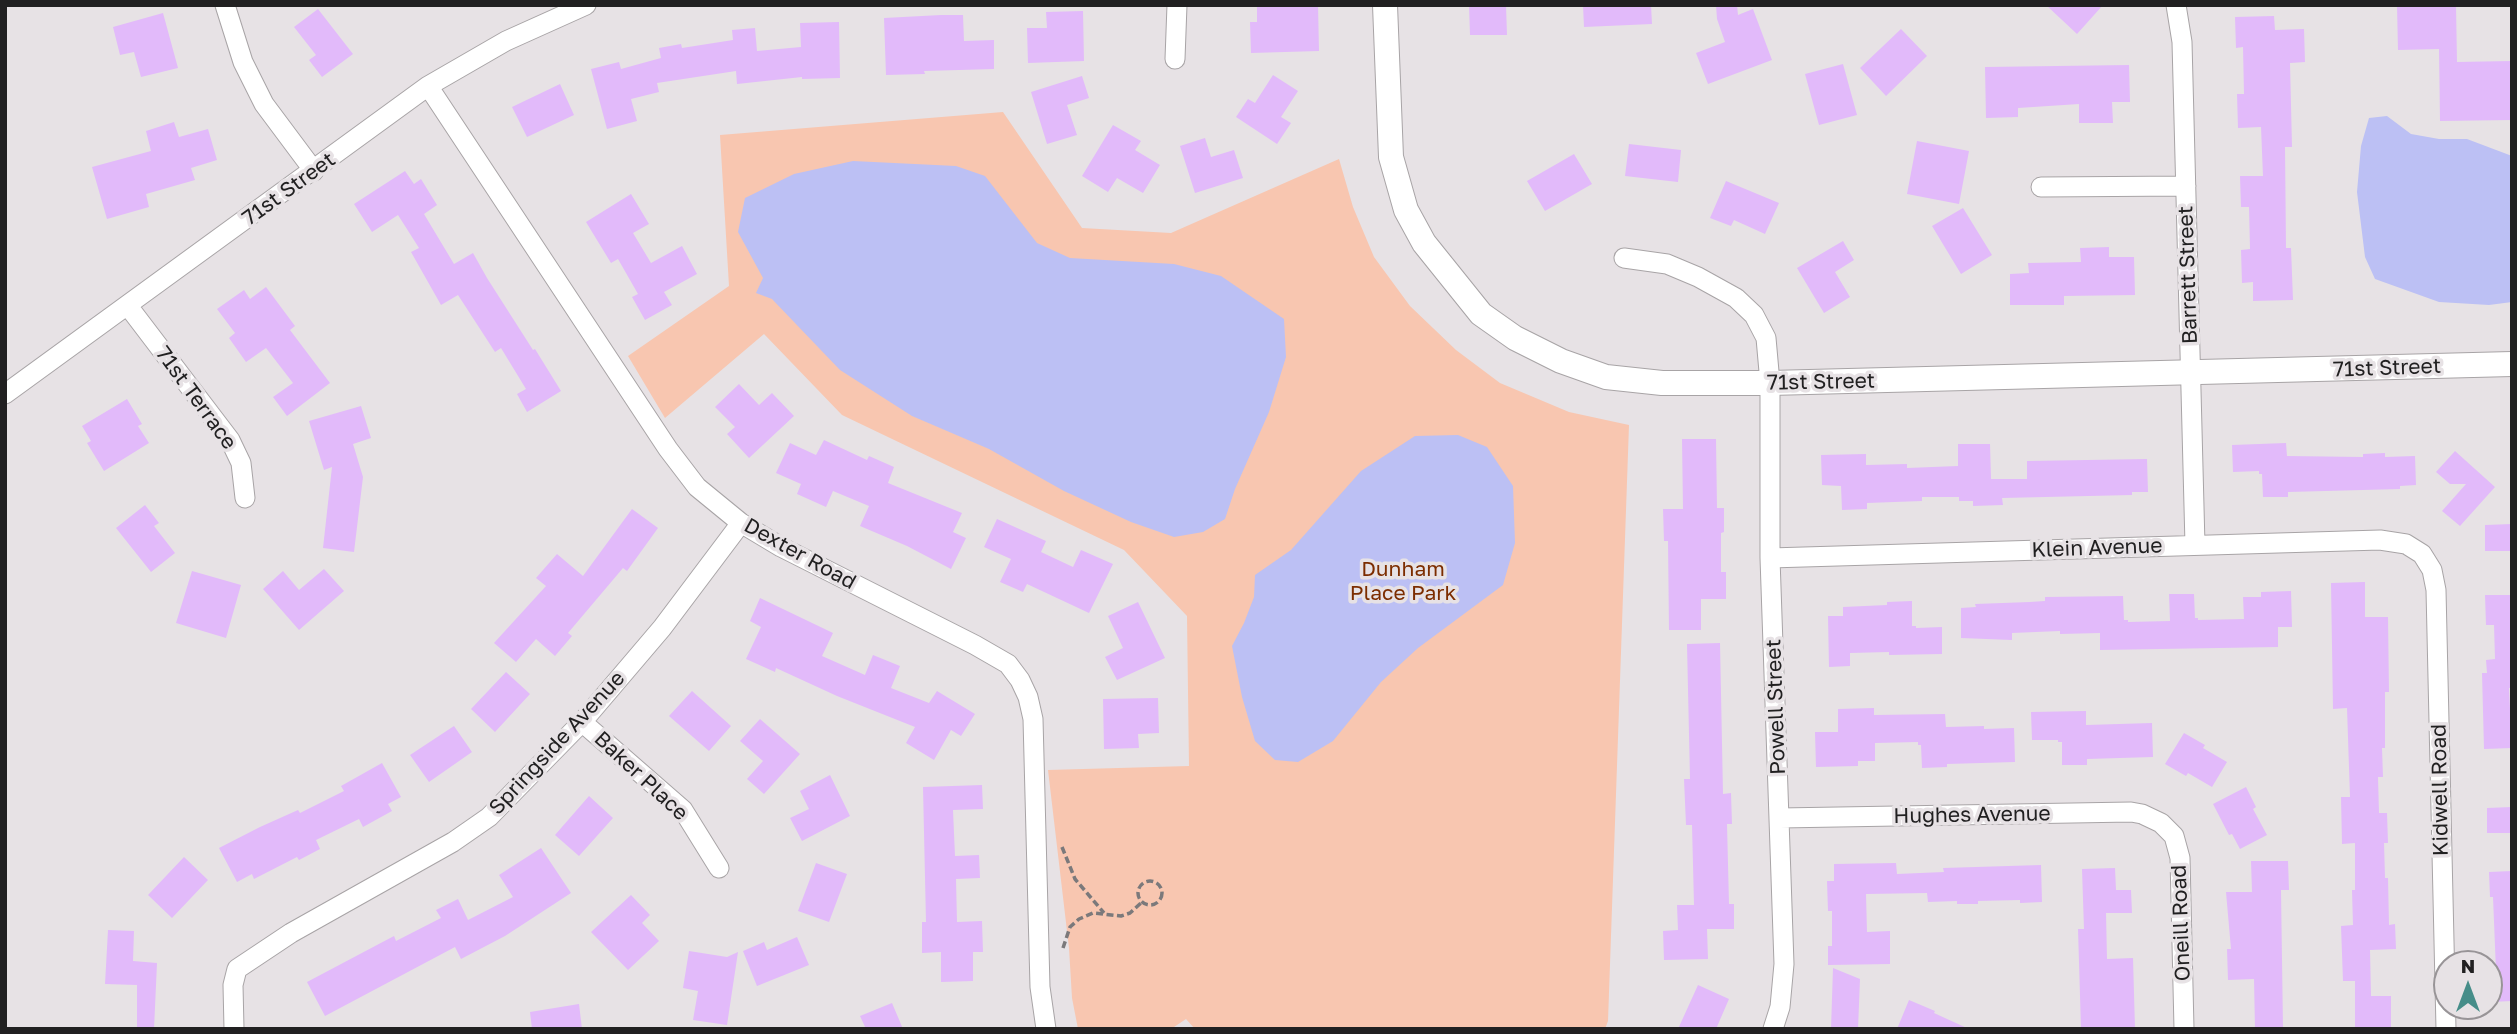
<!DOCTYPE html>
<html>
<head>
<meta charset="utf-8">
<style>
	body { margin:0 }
	#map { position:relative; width:2517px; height:1034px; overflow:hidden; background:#e7e2e5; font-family:"Golos Text",sans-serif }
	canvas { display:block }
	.frame { position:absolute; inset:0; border:7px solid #212021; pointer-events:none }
	.north { position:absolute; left:2433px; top:950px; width:70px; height:70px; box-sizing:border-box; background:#e7e2e5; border:2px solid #989497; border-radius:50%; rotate:0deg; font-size:19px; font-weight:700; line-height:28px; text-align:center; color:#212021 }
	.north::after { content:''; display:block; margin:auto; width:24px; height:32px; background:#468d89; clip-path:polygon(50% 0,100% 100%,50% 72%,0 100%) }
</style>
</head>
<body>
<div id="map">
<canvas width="2517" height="1034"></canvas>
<div class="frame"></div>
<div class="north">N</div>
</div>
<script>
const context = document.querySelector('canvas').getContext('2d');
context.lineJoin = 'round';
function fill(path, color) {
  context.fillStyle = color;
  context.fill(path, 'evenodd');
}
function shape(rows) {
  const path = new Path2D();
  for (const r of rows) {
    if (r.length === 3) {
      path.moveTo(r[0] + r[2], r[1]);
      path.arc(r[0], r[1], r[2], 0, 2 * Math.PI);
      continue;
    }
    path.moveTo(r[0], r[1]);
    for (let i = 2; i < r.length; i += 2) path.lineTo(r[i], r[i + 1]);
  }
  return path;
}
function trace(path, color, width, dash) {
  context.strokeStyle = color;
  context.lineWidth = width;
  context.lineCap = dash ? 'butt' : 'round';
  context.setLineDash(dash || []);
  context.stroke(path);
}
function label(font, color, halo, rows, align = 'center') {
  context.font = font + ' "Golos Text",sans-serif';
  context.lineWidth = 7;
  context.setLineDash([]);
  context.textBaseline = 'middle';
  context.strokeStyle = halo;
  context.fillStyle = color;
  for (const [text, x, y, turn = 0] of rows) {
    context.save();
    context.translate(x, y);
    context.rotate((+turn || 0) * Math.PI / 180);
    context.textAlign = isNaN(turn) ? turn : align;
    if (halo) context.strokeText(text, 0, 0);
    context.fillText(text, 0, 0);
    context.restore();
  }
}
const green = shape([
	[1003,112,1082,228,1171,233,1339,159,1353,207,1374,257,1410,306,1456,350,1500,383,1569,412,1629,425,1608,1021,1605,1029,1195,1029,1186,1019,1171,1029,1078,1029,1072,998,1069,948,1048,770,1189,766,1187,616,1124,550,842,415,764,334,665,418,628,356,729,286,720,135]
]);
const water = shape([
	[2387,116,2411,134,2439,139,2467,139,2512,156,2512,302,2489,305,2439,302,2375,279,2365,257,2357,192,2361,146,2369,118],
	[853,161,956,166,985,176,1037,243,1070,258,1174,264,1221,276,1284,319,1286,357,1269,412,1235,489,1225,519,1203,532,1174,537,1131,522,1064,491,989,449,912,416,840,370,772,299,756,293,763,278,738,232,745,198,794,174],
	[1458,435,1487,447,1513,486,1515,543,1503,585,1418,648,1381,682,1333,741,1298,762,1275,760,1255,741,1242,697,1232,646,1244,623,1254,597,1255,575,1291,550,1361,471,1415,436]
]);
const building = shape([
	[1257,5,1318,5,1319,51,1251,53,1250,22,1257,22],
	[1469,5,1506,5,1507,35,1470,35],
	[1583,5,1651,5,1652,24,1584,27],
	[1716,5,1737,5,1738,15,1753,9,1772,60,1708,84,1696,53,1725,42,1717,19],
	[2046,5,2103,5,2077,34],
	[2397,5,2456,5,2457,62,2512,61,2512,120,2440,121,2439,49,2398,50],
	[318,9,353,54,322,77,309,60,316,55,294,27],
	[1083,11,1084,61,1028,63,1027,28,1047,28,1046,12],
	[163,13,178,68,141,77,134,52,120,55,113,27],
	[941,15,963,15,964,41,994,40,994,69,924,71,925,74,886,75,884,18],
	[2274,16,2275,30,2304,29,2305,62,2290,63,2292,147,2285,147,2286,248,2291,248,2293,300,2253,301,2253,282,2242,283,2241,250,2250,249,2249,207,2241,207,2240,176,2263,176,2261,127,2238,128,2237,94,2244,94,2243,47,2236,48,2235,17],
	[839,22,840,78,802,79,802,77,737,84,736,71,657,83,659,92,631,99,637,121,607,129,591,69,619,62,621,69,661,58,659,48,681,44,682,48,733,40,732,30,755,28,757,51,801,47,800,23],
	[1901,29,1927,56,1886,96,1860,68],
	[1843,64,1857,115,1819,125,1805,74],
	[2129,65,2130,102,2112,102,2113,123,2079,123,2079,104,2018,108,2018,117,1986,118,1985,67],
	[1273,75,1298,91,1281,117,1291,123,1277,144,1236,117,1248,99,1255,103],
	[1082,76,1089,98,1067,105,1077,135,1047,144,1031,92],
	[560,84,574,115,527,137,512,107],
	[174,122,179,137,208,129,217,160,191,168,195,180,146,194,149,207,107,219,92,167,151,151,146,131],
	[1113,125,1141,141,1135,150,1160,165,1143,193,1117,178,1108,192,1082,176],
	[1205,138,1211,157,1234,150,1243,178,1195,193,1180,146],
	[1917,141,1969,151,1959,204,1907,194],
	[1629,144,1681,150,1678,182,1625,176],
	[1574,154,1592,184,1545,211,1527,181],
	[405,171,414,184,421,179,437,205,424,214,454,264,473,253,487,278,533,350,535,349,561,391,527,412,517,394,526,389,501,348,495,352,458,295,441,305,411,252,419,248,398,215,372,232,354,204],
	[1726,181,1779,203,1765,234,1734,220,1731,226,1710,218],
	[631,194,649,224,633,233,651,263,682,246,697,274,664,292,672,305,645,320,632,297,638,294,618,259,611,263,586,222],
	[1963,208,1992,255,1961,274,1932,226],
	[1843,241,1854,260,1835,272,1850,297,1824,313,1797,268],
	[2109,247,2109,257,2134,257,2135,295,2064,296,2064,305,2010,305,2010,274,2029,273,2028,263,2081,262,2080,248],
	[266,287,295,326,290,330,330,383,287,416,273,397,293,383,266,348,246,362,229,338,235,333,217,309,244,290,250,299],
	[739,384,759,405,772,393,794,416,749,458,727,434,735,427,715,407],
	[127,399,142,424,138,426,149,443,104,471,87,443,91,441,82,426],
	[361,406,371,438,353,444,363,477,354,552,323,548,332,467,324,470,309,421],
	[1682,439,1716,439,1717,508,1724,508,1724,532,1721,533,1721,572,1726,572,1726,599,1701,599,1701,630,1669,630,1668,541,1664,541,1663,509,1683,509],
	[824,440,867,460,869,456,894,467,888,483,962,513,953,532,966,538,951,569,907,546,860,526,869,506,833,491,826,507,797,494,801,484,776,473,790,443,816,455],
	[2286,443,2287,456,2363,457,2363,454,2385,453,2385,457,2415,456,2416,485,2400,486,2400,489,2288,492,2288,497,2263,497,2262,474,2259,474,2259,471,2233,472,2232,445],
	[1958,444,1990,444,1991,479,2027,479,2027,461,2147,459,2148,492,2132,492,2132,495,2002,498,2003,505,1973,506,1973,501,1959,501,1959,497,1922,497,1922,501,1867,503,1867,509,1842,510,1841,486,1822,485,1821,455,1866,454,1866,465,1907,464,1907,468,1958,466],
	[2455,451,2495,487,2460,526,2442,511,2466,484,2450,484,2436,472],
	[145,505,159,523,154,526,175,553,151,572,116,528],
	[632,509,658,528,627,571,623,568,568,633,572,636,555,656,536,639,516,662,494,643,546,586,536,578,557,554,583,576],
	[997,519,1046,541,1041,552,1073,567,1081,550,1113,564,1089,613,1027,584,1023,592,1000,582,1011,559,984,547],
	[2512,524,2512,551,2485,551,2485,525],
	[324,569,344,591,299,630,263,589,283,571,299,590],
	[192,571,241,585,226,638,176,623],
	[2365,582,2365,617,2388,617,2389,692,2385,692,2385,748,2382,748,2383,777,2378,777,2379,813,2387,813,2388,843,2384,843,2385,878,2388,878,2389,925,2395,924,2396,949,2370,950,2371,996,2391,996,2391,1029,2355,1029,2355,981,2343,981,2341,926,2353,925,2352,890,2355,890,2355,843,2342,844,2341,797,2350,797,2347,708,2333,709,2331,583],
	[2291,591,2292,627,2278,627,2278,647,2100,650,2100,633,2060,634,2060,631,2012,633,2012,640,1961,638,1961,608,1976,607,1975,604,2030,602,2045,601,2045,597,2123,596,2124,620,2128,620,2128,622,2170,621,2169,594,2194,594,2195,618,2198,618,2198,620,2244,619,2243,597,2261,597,2261,592],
	[2485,595,2512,595,2512,688,2509,688,2512,748,2484,749,2482,673,2487,673,2486,660,2495,659,2494,625,2486,625],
	[760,598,833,633,822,656,865,675,873,655,900,666,891,688,929,703,937,691,975,714,961,736,951,730,934,760,906,743,915,727,837,696,776,668,775,672,746,659,761,627,750,621],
	[1912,601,1912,626,1916,626,1916,628,1942,627,1942,654,1889,655,1889,652,1850,653,1850,666,1829,667,1828,616,1843,616,1843,607,1887,605,1887,602],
	[1138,602,1165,658,1117,680,1105,657,1123,648,1108,616],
	[1720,643,1723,794,1731,793,1732,824,1727,824,1729,904,1734,904,1734,929,1707,929,1708,959,1664,960,1663,931,1678,930,1677,905,1694,905,1692,825,1686,825,1684,779,1690,779,1687,644],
	[506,672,530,694,495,732,471,709],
	[692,691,731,726,709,751,669,716],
	[1158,698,1159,733,1138,734,1139,748,1104,749,1103,699],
	[1874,708,1874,715,1945,714,1946,727,1984,726,1984,729,2014,728,2015,762,1947,764,1947,767,1922,768,1921,745,1918,745,1918,742,1875,743,1875,761,1858,761,1858,766,1816,767,1815,732,1838,732,1838,709],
	[2086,711,2086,725,2152,723,2153,757,2087,759,2087,765,2062,765,2062,742,2058,742,2058,740,2032,740,2031,712],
	[760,719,800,754,764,794,747,779,763,761,740,741],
	[454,726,472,752,429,782,410,755],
	[2184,733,2205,745,2203,748,2227,762,2212,787,2188,773,2186,776,2165,764],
	[382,763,401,797,388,804,392,811,363,827,359,819,316,840,320,849,299,860,297,857,254,879,252,874,237,882,219,848,260,827,298,810,300,813,344,791,341,786],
	[830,775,850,816,802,841,790,818,809,809,800,791],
	[982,785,983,809,953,810,955,856,979,855,980,878,956,879,957,922,982,921,983,952,973,952,973,981,941,982,941,952,922,953,922,922,926,922,923,787],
	[2246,787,2256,807,2253,809,2267,835,2240,849,2232,834,2229,835,2213,804],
	[589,796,613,818,579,856,555,835],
	[2512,807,2512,833,2487,833,2487,808],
	[541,848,571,893,505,936,461,959,455,947,325,1016,307,982,394,936,396,941,441,918,436,910,458,899,468,920,513,897,499,875],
	[184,857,208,880,172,918,148,895],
	[2251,861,2288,861,2289,890,2281,890,2283,1029,2255,1029,2254,979,2228,980,2227,949,2231,949,2226,892,2252,892],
	[816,863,847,874,829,922,798,911],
	[1896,863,1897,874,1944,872,1943,868,2041,865,2042,902,2020,903,2020,900,1978,901,1978,904,1957,904,1957,901,1928,902,1927,893,1866,894,1867,932,1890,931,1890,964,1828,965,1828,946,1832,946,1832,911,1828,911,1827,881,1834,881,1834,864],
	[2115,868,2116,890,2131,890,2132,913,2106,913,2107,959,2133,958,2135,1029,2081,1029,2078,929,2084,929,2082,869],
	[2512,871,2512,1001,2491,1002,2490,972,2496,971,2493,897,2490,897,2489,872],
	[631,895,650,915,642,923,659,941,628,970,591,932],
	[108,930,134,931,133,961,157,963,154,1029,137,1029,137,985,105,984],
	[797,937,809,965,757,986,743,951,764,942,767,950],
	[689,951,727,957,738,952,727,1025,693,1020,698,991,683,988],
	[1833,968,1860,979,1858,1029,1831,1029],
	[1698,985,1729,999,1716,1029,1678,1029],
	[1909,1000,1935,1011,1934,1013,1969,1029,1897,1029],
	[892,1003,903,1029,866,1029,860,1016],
	[579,1004,582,1029,532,1029,530,1012]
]);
const path = shape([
	[1062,847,1075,879,1104,913],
	[1150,893,12],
	[1063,948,1070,927,1079,919,1093,913,1121,916,1130,913,1142,902]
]);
const minor = shape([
	[225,5,243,62,264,104,314,171],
	[2176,5,2182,42,2195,545],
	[1175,59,1177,5],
	[428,86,668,449,697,487,741,523,781,547,975,645,1008,664,1020,680,1028,697,1033,719,1040,987,1046,1029],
	[2041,187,2186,186],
	[1624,258,1667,264,1698,277,1736,298,1754,315,1766,338,1770,383,1770,558,1784,964,1780,1007,1773,1029],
	[128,306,230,440,241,463,245,498],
	[5,394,428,86,506,41,586,5],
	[1770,558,2380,540,2406,544,2422,554,2432,570,2436,590,2446,1029],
	[582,722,683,810,719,868],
	[1780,818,2131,812,2142,814,2161,823,2174,836,2180,858,2184,1029],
	[234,1029,233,985,237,969,291,933,453,842,489,817,582,722,662,628,741,523]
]);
const tertiary = shape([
	[1385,5,1391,157,1406,210,1424,243,1481,314,1515,338,1561,361,1606,377,1662,383,1770,383,2512,364]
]);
const streetNames = [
	["71st Street",289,189,-36],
	["Barrett Street",2188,275,-92],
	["71st Street",2387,368,-2],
	["71st Street",1821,382,-1],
	["71st Terrace",196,398,54],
	["Klein Avenue",2097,548,-2],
	["Dexter Road",800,554,29],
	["Powell Street",1776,707,-92],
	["Springside Avenue",557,743,-47],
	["Baker Place",641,776,43],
	["Kidwell Road",2440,790,-91],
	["Hughes Avenue",1972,815,-1],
	["Oneill Road",2181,923,-92]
];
const parkNames = [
	["Dunham",1403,569],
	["Place Park",1403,593]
];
fill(green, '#f8c6b0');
fill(water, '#bcc0f4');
fill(building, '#e2bafa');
trace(minor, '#a8a4a6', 21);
trace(tertiary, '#a8a4a6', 26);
trace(path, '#7b797b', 3.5, [7, 3.5]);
trace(minor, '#fff', 19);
trace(tertiary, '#fff', 24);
label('21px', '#212021', '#e7e2e5', streetNames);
label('21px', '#7c2d00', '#e7e2e5', parkNames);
</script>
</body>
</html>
